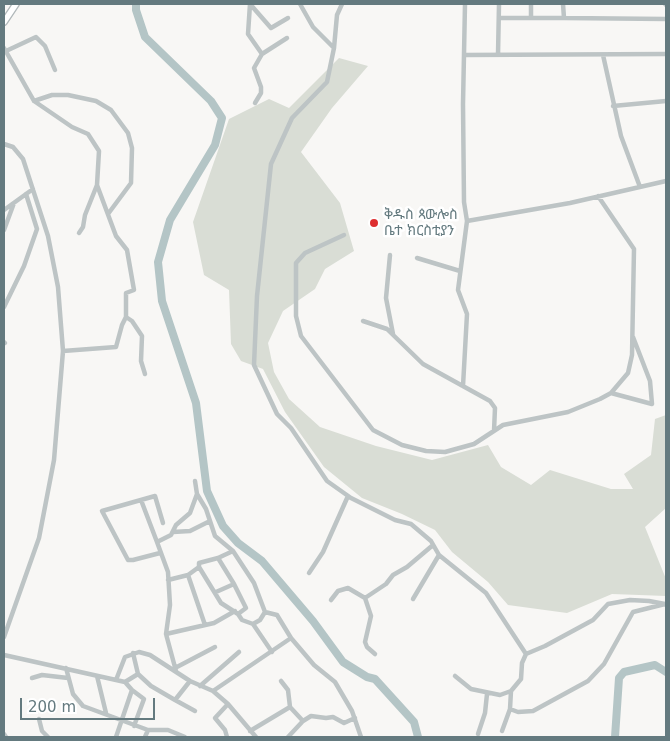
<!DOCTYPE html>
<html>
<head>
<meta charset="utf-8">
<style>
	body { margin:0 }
	#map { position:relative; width:670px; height:741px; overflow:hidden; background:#f8f7f5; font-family:"DejaVu Sans",sans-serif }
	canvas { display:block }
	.frame { position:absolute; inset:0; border:5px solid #647a7f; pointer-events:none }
	.scale { position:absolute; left:20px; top:698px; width:135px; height:22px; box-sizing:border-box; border:2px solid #647a7f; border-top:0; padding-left:6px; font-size:15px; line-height:18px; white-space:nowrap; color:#647a7f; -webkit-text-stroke:4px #fff; paint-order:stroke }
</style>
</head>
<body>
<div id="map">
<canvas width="670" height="741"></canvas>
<div class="frame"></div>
<div class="scale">200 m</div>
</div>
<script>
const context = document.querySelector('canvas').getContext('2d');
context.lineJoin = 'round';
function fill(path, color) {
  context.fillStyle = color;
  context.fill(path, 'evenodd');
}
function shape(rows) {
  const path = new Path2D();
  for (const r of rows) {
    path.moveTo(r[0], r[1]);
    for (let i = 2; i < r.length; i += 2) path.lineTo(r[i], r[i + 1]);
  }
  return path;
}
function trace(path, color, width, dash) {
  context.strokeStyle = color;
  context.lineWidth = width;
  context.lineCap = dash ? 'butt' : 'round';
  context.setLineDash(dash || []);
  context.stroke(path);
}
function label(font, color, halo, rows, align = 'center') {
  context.font = font + ' "DejaVu Sans","Noto Sans Ethiopic",sans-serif';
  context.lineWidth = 5;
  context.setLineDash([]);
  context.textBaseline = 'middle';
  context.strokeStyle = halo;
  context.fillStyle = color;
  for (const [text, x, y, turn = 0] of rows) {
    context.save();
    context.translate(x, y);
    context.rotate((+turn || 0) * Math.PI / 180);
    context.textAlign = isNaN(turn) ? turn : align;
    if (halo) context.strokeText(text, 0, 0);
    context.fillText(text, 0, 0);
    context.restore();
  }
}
const green = shape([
	[339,58,368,66,332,108,301,152,340,203,354,251,325,269,315,289,283,311,268,343,274,372,289,399,320,427,376,446,432,460,488,445,501,467,531,485,550,470,611,489,633,489,624,474,651,455,655,419,666,415,666,508,645,527,666,579,666,596,612,594,567,613,508,605,488,582,452,552,435,530,402,514,362,498,324,467,285,412,263,369,241,361,231,344,229,290,204,275,193,222,229,119,269,99,289,108]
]);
const river = shape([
	[136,4,136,10,145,37,211,101,222,118,215,145,170,220,158,262,162,301,196,403,207,491,223,526,238,543,262,561,313,621,343,662,367,677,375,679,414,722,418,737],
	[615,737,619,678,624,672,655,665,666,672]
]);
const minor = shape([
	[250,4,248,34,262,54,254,68,261,87,261,93,255,103],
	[250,4,271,28,288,18],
	[300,4,313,27,334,48],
	[342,4,337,15,334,48,327,82,292,118,271,164,257,296,254,365,277,414,291,428,327,481,351,498,395,520,411,524,431,541,439,555,486,593,526,654],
	[531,4,531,17],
	[665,4,666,5],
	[499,18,564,18,563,4],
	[564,18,666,19],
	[4,48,34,101,72,127,88,134,99,151,97,185,85,215,83,227,79,233],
	[6,51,36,37,45,46,55,70],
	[262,54,287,38],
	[464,55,666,54],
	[498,55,499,4],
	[603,55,621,136,640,187],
	[34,101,52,95,68,95,96,101,111,110,128,133,132,148,131,183,108,214],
	[613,106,666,101],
	[4,144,13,147,23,159,48,236,58,287,63,351,54,460,39,538,4,637],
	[4,210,33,189],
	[467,221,570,203,666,181],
	[4,230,14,203],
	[344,235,305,253,296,263,296,316,301,336,373,430,402,445,426,451,445,452,474,444,503,425,568,412,600,399,611,393,628,373,632,355,634,249,598,196],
	[390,255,386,298,393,334],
	[417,258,460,271],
	[4,307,24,266,37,229,26,194],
	[126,317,132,321,142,336,141,361,145,374],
	[363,321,387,329,423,364,490,401,495,408,494,431],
	[4,342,5,343],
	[63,351,116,347,122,325,126,317,126,293,134,290,127,250,116,236,97,185],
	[463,386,467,314,458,290,467,221,464,202,463,104,465,4],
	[611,393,652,404,650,381,633,337],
	[197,494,206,509,215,536,233,551,254,583,265,612,260,620,253,624,242,620,238,614],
	[141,500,157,542],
	[173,532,190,531,210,521],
	[160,553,133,560,128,560,102,511,155,496,163,523],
	[199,567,221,603,238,614,246,608,234,584],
	[309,573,323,552,348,496],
	[188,575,205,625],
	[168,580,188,575,199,567,199,563,218,558,233,551],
	[216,592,234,584,218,558],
	[365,598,386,584,393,575,407,567,433,545],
	[413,599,439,555],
	[331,600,338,591,348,588,365,598,371,616,365,642,367,647,375,654],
	[665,604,633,612,604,664,588,681,533,711,518,712,510,709,511,691,521,679,522,663,526,654,545,646,593,620,608,604,630,600,649,601,665,604,666,605],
	[265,612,277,615,291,638],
	[253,624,272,652],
	[166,634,170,605,168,572,157,542,171,535,176,525,190,513,197,494,195,481],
	[133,653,138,674],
	[4,655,125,682,132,690,116,737],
	[66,668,73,694,83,706,148,730,168,730,185,737],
	[175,668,215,647],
	[176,671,166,634,214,623,235,611],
	[97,676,106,713],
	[455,676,471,689,500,695,511,691],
	[32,678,42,675,68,678],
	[116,680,125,657,139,652,150,655,190,681,213,691,228,704,256,737],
	[281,681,288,690,290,707,303,721,288,737],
	[125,682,138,674,151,686,175,700,190,681],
	[200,686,239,652],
	[132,690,144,699,134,726],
	[213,691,291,638,314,665,335,682,352,711,361,737],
	[175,700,195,711],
	[39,719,42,731,48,737],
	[303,721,311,716,326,718,333,717,344,723,355,718],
	[250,731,290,707],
	[502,731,510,709],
	[4,734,6,737],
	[478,734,485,713,487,694],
	[145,737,148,730],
	[227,737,225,730,215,718,228,704]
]);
const major = shape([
	[4,22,16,4]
]);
const markers = [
	[374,223,5,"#de2f30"]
];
const poiNames = [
	["ቅዱስ ጳውሎስ",384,215],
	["ቤተ ክርስቲያን",384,231]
];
fill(green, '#d9ddd5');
trace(river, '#b4c5c6', 8);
trace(major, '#b1b8ba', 8);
trace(minor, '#bdc4c5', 4.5);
trace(major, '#fff', 5.5);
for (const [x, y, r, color] of markers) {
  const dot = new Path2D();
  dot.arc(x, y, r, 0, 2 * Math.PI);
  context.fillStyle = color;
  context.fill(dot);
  trace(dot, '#fff', 2);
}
label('14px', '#647a7f', '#fff', poiNames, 'left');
</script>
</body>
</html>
